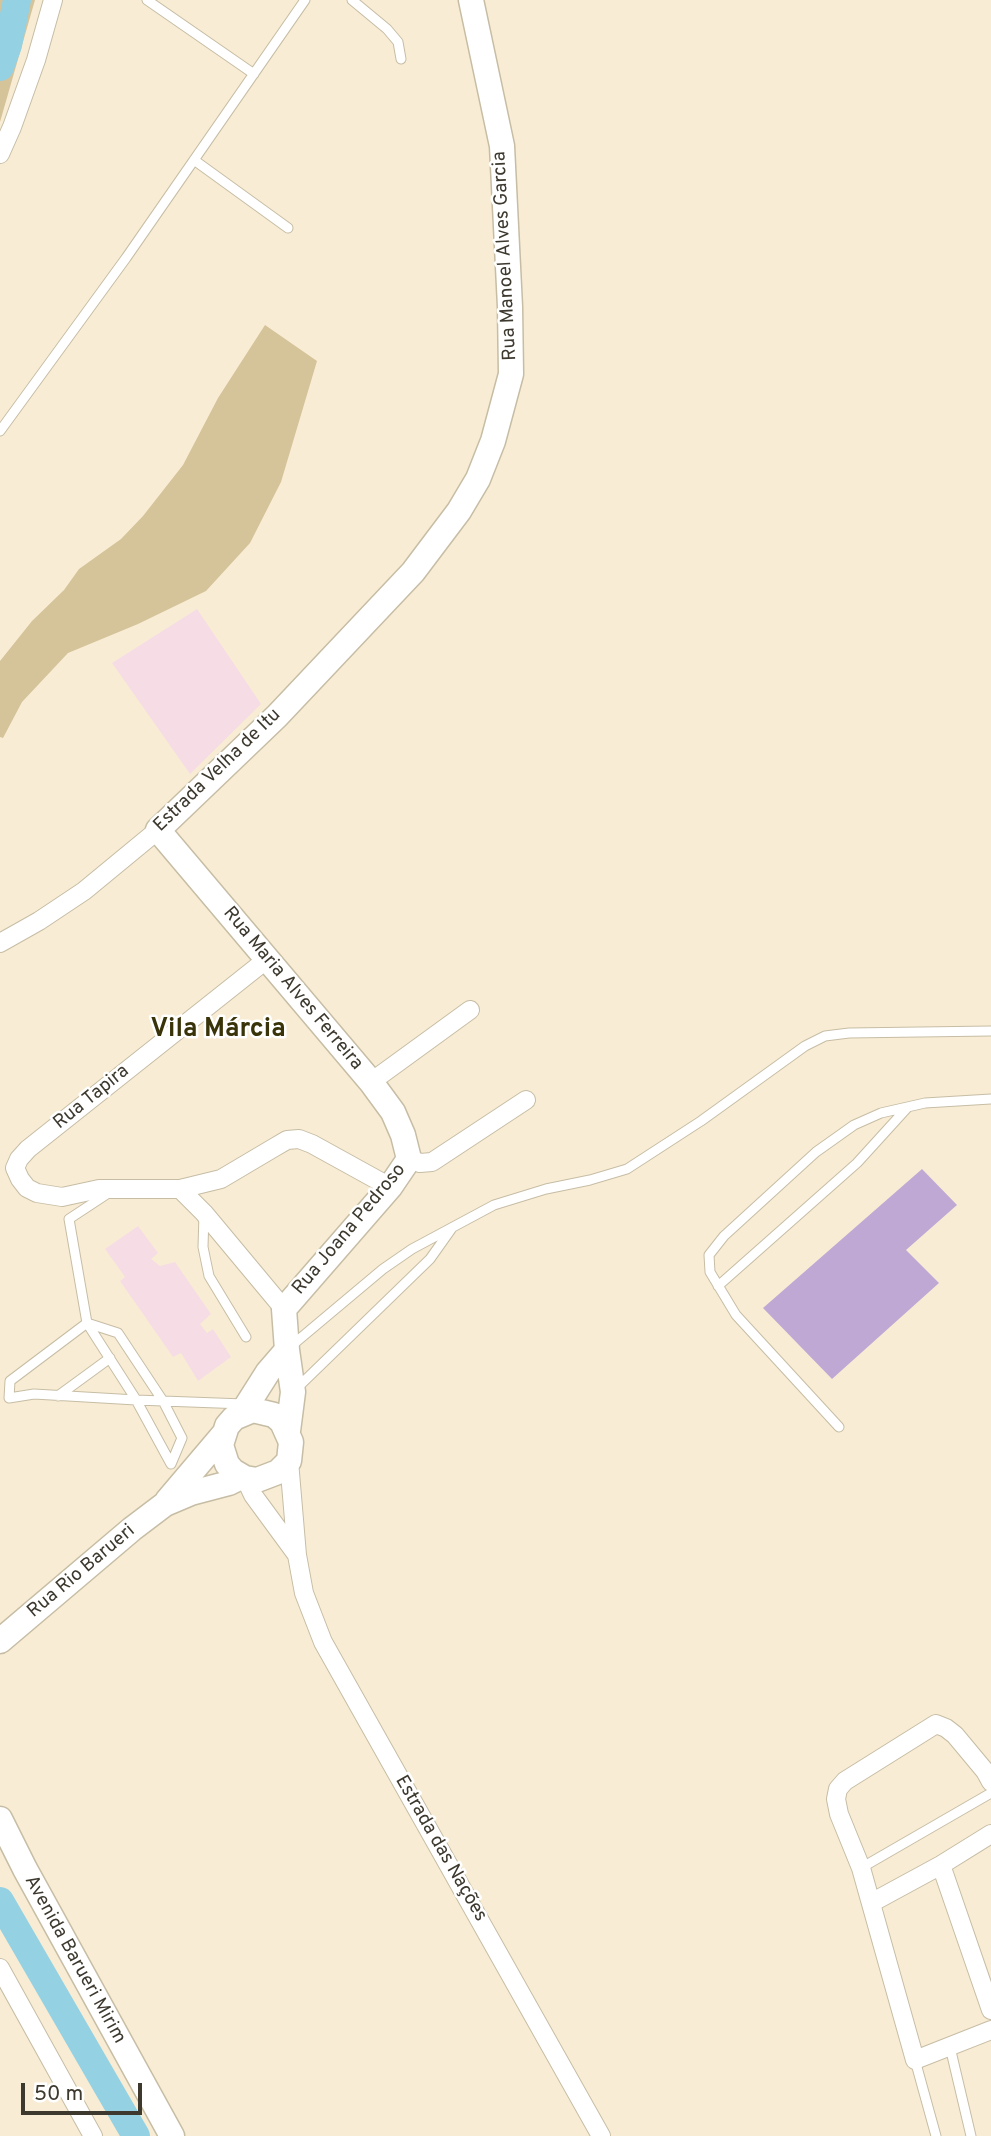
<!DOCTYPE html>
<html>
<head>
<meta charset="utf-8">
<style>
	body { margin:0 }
	#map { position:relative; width:991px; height:2136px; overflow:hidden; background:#f8edd4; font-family:Overpass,sans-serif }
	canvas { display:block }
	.scale { position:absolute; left:21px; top:2083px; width:121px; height:32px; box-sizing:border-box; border:4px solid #3d392f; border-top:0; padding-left:9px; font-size:21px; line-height:24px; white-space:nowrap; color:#3d392f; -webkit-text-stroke:5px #fff; paint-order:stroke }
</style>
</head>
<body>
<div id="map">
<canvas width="991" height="2136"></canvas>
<div class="scale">50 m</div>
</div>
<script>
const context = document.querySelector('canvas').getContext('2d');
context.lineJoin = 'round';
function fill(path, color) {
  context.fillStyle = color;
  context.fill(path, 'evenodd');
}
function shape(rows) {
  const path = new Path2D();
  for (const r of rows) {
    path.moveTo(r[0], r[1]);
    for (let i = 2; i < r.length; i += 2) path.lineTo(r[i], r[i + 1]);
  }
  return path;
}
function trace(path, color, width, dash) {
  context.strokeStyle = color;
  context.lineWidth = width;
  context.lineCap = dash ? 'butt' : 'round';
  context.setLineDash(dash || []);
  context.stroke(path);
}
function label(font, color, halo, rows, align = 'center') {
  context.font = font + ' Overpass,sans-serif';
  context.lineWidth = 5;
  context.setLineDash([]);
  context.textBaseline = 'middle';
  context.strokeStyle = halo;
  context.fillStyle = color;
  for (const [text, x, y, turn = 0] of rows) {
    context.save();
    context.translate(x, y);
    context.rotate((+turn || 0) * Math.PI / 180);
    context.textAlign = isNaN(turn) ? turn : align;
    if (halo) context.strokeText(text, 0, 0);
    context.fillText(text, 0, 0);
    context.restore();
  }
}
const education = shape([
	[197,609,261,704,190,774,112,663],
	[138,1226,158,1253,151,1259,160,1266,175,1262,211,1314,200,1324,207,1333,213,1329,231,1357,198,1381,181,1353,173,1357,120,1281,125,1277,105,1249]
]);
const green = shape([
	[0,0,35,0,0,122],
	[265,325,317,361,281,482,250,543,206,591,138,624,68,653,22,702,3,738,0,737,0,661,32,621,64,590,79,569,121,539,143,516,183,465,218,398]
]);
const river = shape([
	[0,67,8,45,17,0],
	[0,1901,136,2136]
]);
const building = shape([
	[922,1169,957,1205,906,1250,939,1283,832,1379,763,1308]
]);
const lane = shape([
	[147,0,254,74],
	[352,0,387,29,398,42,401,59],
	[194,160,288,228],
	[0,431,126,258,305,0],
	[110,1192,69,1219,87,1323,135,1398,171,1464],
	[204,1214,203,1247,209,1276,246,1337],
	[718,1286,857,1163,907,1108],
	[290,1347,383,1269,412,1249,494,1205,546,1189,590,1180,627,1169,701,1121,805,1046,825,1036,849,1033,991,1031],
	[296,1389,430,1259,452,1228],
	[58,1396,110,1358],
	[839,1427,736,1315,710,1272,709,1255,724,1236,816,1152,854,1125,881,1113,925,1103,991,1099],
	[171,1464,182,1438,163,1401,118,1333,87,1323,10,1381,9,1398,34,1394,136,1400,244,1404],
	[861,1868,991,1793],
	[950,2047,971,2136],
	[915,2060,936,2136]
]);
const street = shape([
	[0,154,12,127,36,60,53,0],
	[0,943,39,921,84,891,158,830],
	[266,960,28,1149,19,1159,15,1168,20,1179,27,1188,37,1193,62,1197,99,1189,180,1189,221,1179,275,1147,287,1140,299,1139,312,1144,390,1187],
	[371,1082,470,1010],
	[409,1159,420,1163,432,1162,526,1100],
	[180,1189,204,1213,284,1309],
	[289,1461,297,1555,304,1593,323,1642,601,2136],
	[245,1478,253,1495,297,1555],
	[991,1782,985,1771,955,1735,946,1728,936,1724,845,1781,838,1789,836,1799,839,1814,861,1868,915,2060,991,2030],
	[941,1865,991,2010],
	[871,1903,941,1865,991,1834],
	[0,1968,93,2136]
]);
const secondary = shape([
	[253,1410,274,1415,282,1422,291,1442,289,1461,278,1472,257,1480,245,1478,233,1471,227,1464,221,1445,227,1426,234,1418,253,1410],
	[242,1413,268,1372,287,1350],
	[288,1431,293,1392,287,1350,284,1309,390,1187,409,1159,403,1135,393,1112,371,1082,158,830,277,716,413,572,459,511,478,479,493,441,511,374,510,307,502,146,471,0],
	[167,1501,223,1435],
	[0,1641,132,1529,165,1504,191,1493,229,1483,241,1477],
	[0,1819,25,1869,172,2136]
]);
const streetNames = [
	["Rua Manoel Alves Garcia",506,256,-93],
	["Estrada Velha de Itu",218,771,-44],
	["Rua Maria Alves Ferreira",292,989,50],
	["Rua Tapira",92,1098,-39],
	["Rua Joana Pedroso",350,1230,-50],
	["Rua Rio Barueri",82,1572,-40],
	["Estrada das Nações",440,1849,60],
	["Avenida Barueri Mirim",74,1960,61]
];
const districtNames = [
	["Vila Márcia",218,1031]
];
fill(education, '#f6dce4');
fill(green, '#d5c39a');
trace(river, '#94d1e3', 28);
fill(building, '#c0a8d5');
trace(lane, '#c7bda5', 11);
trace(street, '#c7bda5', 20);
trace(secondary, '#c7bda5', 27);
trace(lane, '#fff', 9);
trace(street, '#fff', 18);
trace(secondary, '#fff', 24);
label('19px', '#3d392f', '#fff', streetNames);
label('bold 26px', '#383308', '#fff', districtNames);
</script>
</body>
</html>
